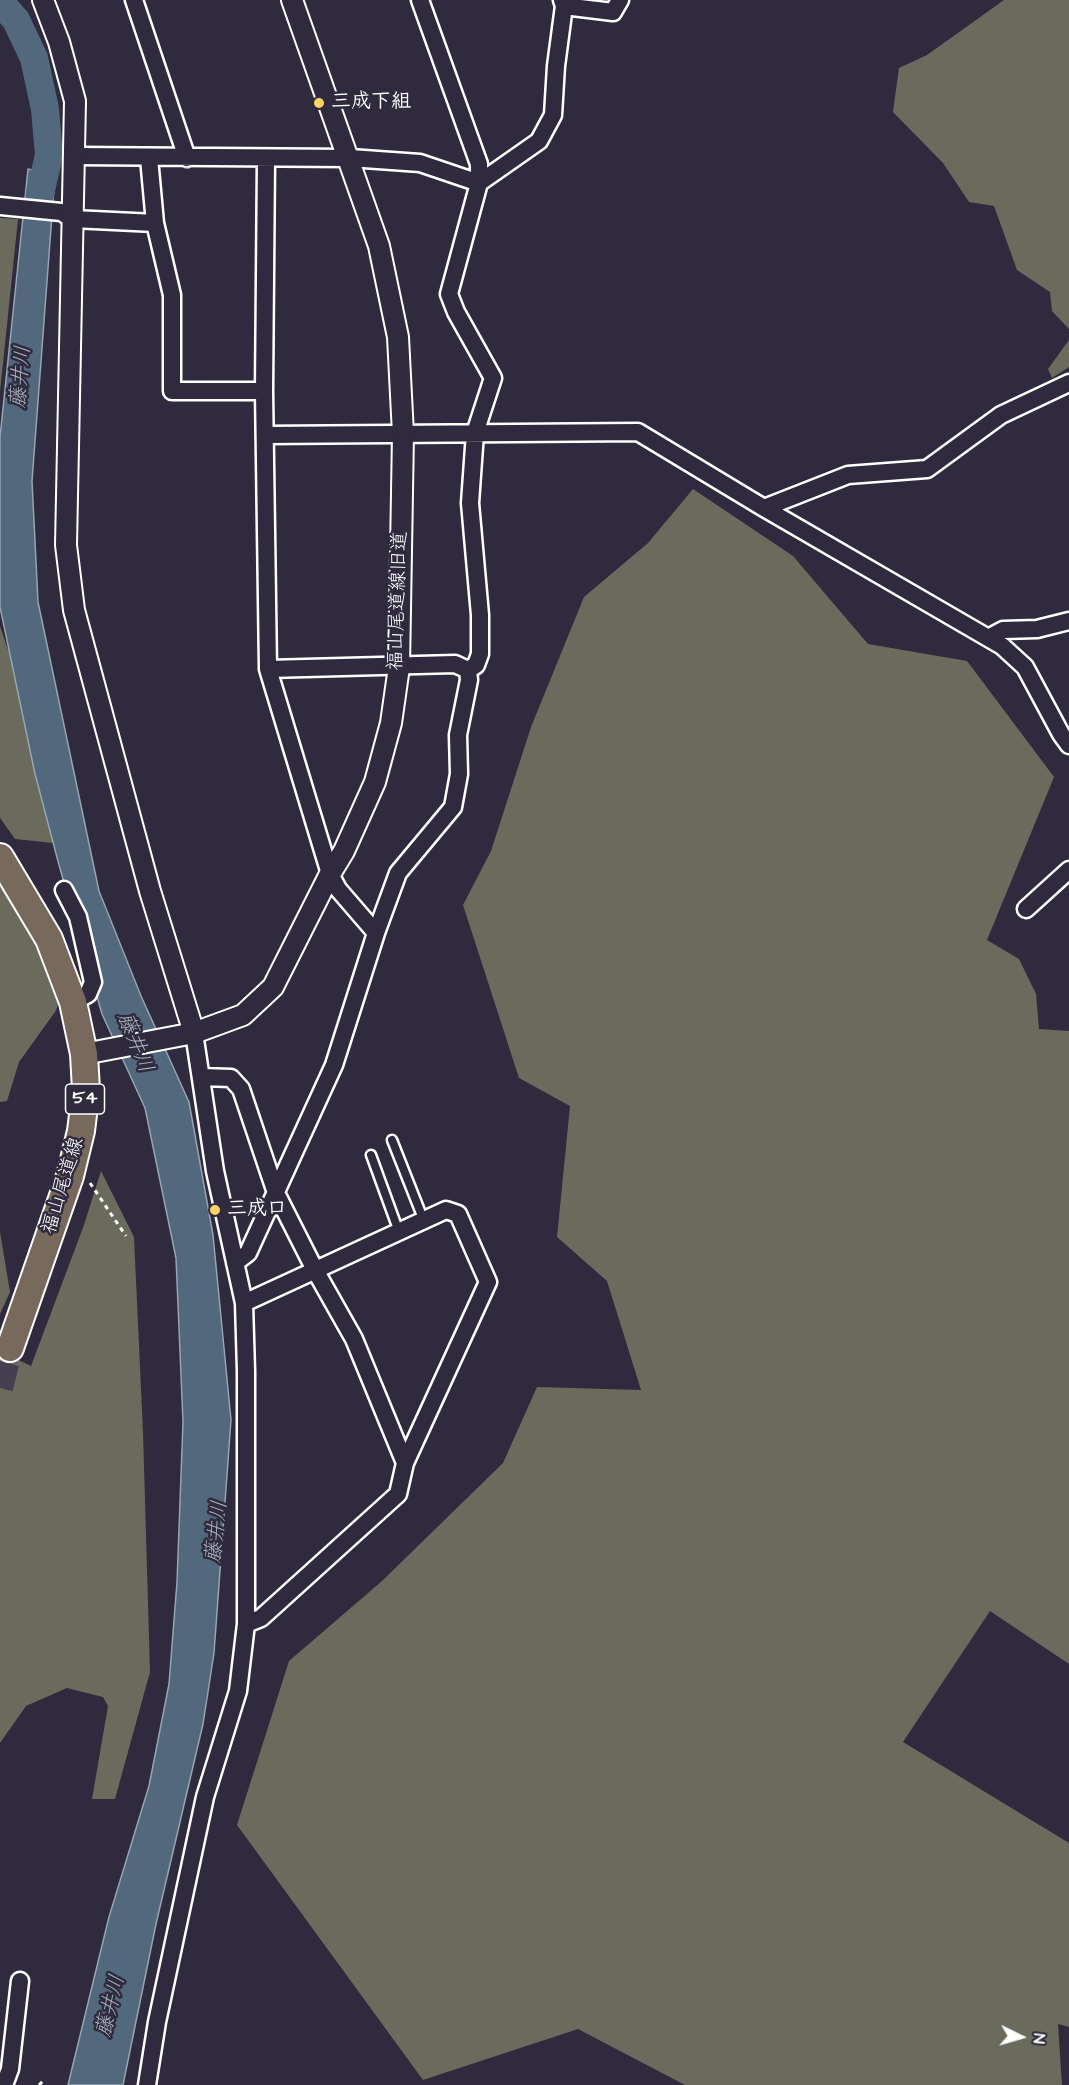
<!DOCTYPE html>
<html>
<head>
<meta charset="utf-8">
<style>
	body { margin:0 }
	#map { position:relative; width:1069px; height:2085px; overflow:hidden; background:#2f2a3d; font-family:"Architects Daughter",sans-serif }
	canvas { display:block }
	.north { position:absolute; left:991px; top:2007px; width:60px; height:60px; -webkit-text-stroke:4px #2f2a3d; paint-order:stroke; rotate:95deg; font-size:16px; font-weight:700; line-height:24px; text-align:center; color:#fff }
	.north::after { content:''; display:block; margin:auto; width:21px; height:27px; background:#fff; clip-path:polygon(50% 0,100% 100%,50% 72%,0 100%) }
</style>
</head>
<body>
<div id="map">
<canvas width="1069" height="2085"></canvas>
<div class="north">N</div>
</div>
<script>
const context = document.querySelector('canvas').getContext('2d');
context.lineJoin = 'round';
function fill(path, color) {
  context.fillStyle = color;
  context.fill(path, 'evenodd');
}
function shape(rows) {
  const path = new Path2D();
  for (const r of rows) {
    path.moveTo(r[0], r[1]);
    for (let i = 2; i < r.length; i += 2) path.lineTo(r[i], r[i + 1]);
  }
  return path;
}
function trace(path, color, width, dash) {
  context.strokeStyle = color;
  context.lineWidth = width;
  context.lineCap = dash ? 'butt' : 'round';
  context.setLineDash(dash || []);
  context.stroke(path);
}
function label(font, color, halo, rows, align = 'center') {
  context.font = font + ' "Architects Daughter","Klee One",sans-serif';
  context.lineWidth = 5;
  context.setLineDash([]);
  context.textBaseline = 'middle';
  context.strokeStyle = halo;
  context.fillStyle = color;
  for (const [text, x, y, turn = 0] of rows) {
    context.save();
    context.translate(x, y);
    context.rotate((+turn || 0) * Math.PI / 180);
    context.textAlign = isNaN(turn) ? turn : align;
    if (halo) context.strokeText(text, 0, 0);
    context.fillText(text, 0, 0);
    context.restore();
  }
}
const green = shape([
	[1004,0,1069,0,1069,329,1052,311,1050,292,1017,270,994,206,969,202,943,163,893,112,899,68,927,55],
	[0,218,18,219,0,392],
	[1069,340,1069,367,1052,378,1048,369],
	[693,489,793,556,868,644,967,661,1054,777,987,940,1019,959,1036,994,1039,1029,1069,1031,1069,1664,990,1611,903,1742,1069,1843,1069,2027,1058,2024,1062,2085,685,2085,578,2029,423,2080,237,1825,289,1661,382,1581,503,1463,537,1387,641,1390,607,1281,557,1237,570,1106,519,1078,463,905,491,851,531,727,584,597,648,543],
	[0,626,73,845,15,839,0,818],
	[0,867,72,974,55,1012,19,1062,7,1101,0,1102],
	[101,1171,134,1237,143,1432,150,1672,115,1799,92,1799,108,1706,103,1697,67,1688,26,1706,0,1743,0,1351,31,1366,84,1225],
	[0,1232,10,1292,0,1314]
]);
const water = shape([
	[28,169,55,175,32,481,38,602,99,891,141,996,189,1102,213,1235,231,1420,214,1653,203,1724,156,1924,123,2085,68,2085,109,1917,149,1786,169,1684,177,1582,183,1422,176,1258,145,1108,102,1014,59,865,35,774,0,607,0,437,28,169]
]);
const river = shape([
	[0,2,16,20,34,58,45,109,49,155,40,194,38,209]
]);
const primaryTunnel = shape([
	[0,1388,10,1348]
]);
const path = shape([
	[90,1183,126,1236],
	[39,2085,45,2079]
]);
const service = shape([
	[392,1140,424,1221],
	[371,1155,399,1232]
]);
const minor = shape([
	[134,0,187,158],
	[564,6,613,12,620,0],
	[74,156,350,158,420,163,479,183,479,164,420,0],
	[149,158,155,223,172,295,172,391,264,391],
	[266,159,264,391,268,669,330,874,338,889,376,933],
	[0,206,61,212,73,219,155,223],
	[266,435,638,432,764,508,1002,646,1025,667,1061,734,1069,745],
	[764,508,848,475,927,469,1001,415,1069,383],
	[988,638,1003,630,1037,629,1069,621],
	[468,670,476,665,480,654,480,615,470,503,475,433,493,378,456,312,449,294,479,183,539,141,553,115,556,66,564,6,562,0],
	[64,890,78,917,93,982,88,994,73,1002],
	[1026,909,1069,870],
	[202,1077,231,1078,241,1089,276,1193,315,1270,354,1339,405,1463],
	[235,1263,248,1253,334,1065,376,933,398,873,453,807,459,774,458,735,469,680,468,670,455,664,268,669],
	[244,1303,446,1210,458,1214,488,1282,405,1463,398,1494,261,1618,246,1624],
	[4,2085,10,2069,20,1981],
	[147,2085,157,2022,205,1797,238,1691,246,1624,246,1371,244,1303,215,1171,194,1033]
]);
const tertiary = shape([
	[43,0,59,42,75,101,66,545,74,610,150,891,194,1033],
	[84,1054,194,1033,243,1015,273,987,330,874,344,851,375,782,391,723,399,667,403,434,398,337,379,246,292,0]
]);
const primary = shape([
	[0,857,49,939,73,1002,84,1054,86,1090,81,1131,70,1176,10,1348]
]);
const markers = [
	[319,103,6,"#ffd166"],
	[215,1210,6,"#ffd166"]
];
const shields = [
	[85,1099,39]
];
const shieldNames = [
	["54",85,1099]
];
const poiNames = [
	["三成下組",331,103],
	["三成口",227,1210]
];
const streetNames = [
	["福山尾道線旧道",399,601,-88],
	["福山尾道線",64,1186,-73]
];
const waterNames = [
	["藤井川",22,377,-85],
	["藤井川",134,1043,68],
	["藤井川",218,1532,-84],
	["藤井川",112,2006,-76]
];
fill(green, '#6a6b5d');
fill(water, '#52687d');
trace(water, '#97a4b1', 1.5);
trace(river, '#52687d', 28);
trace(primaryTunnel, '#443f50', 26, [26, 13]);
trace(service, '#fff', 13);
trace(minor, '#fff', 21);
trace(tertiary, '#fff', 24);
trace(primary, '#fff', 30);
trace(path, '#fff', 3, [4.5, 4.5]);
trace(service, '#2f2a3d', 8);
trace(minor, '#2f2a3d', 16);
trace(tertiary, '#2f2a3d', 20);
trace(primary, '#77695c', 26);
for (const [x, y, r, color] of markers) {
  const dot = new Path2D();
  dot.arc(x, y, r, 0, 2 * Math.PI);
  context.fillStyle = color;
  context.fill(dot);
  trace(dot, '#2f2a3d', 2);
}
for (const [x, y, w] of shields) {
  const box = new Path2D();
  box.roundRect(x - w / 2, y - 15, w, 30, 4.5);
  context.fillStyle = '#2f2a3d';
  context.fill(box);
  trace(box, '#fff', 1.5);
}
label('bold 18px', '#fff', null, shieldNames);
label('bold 20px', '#fff', '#2f2a3d', poiNames, 'left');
label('20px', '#fff', '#2f2a3d', streetNames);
label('italic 21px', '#a8b4be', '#2f2a3d', waterNames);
</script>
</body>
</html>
